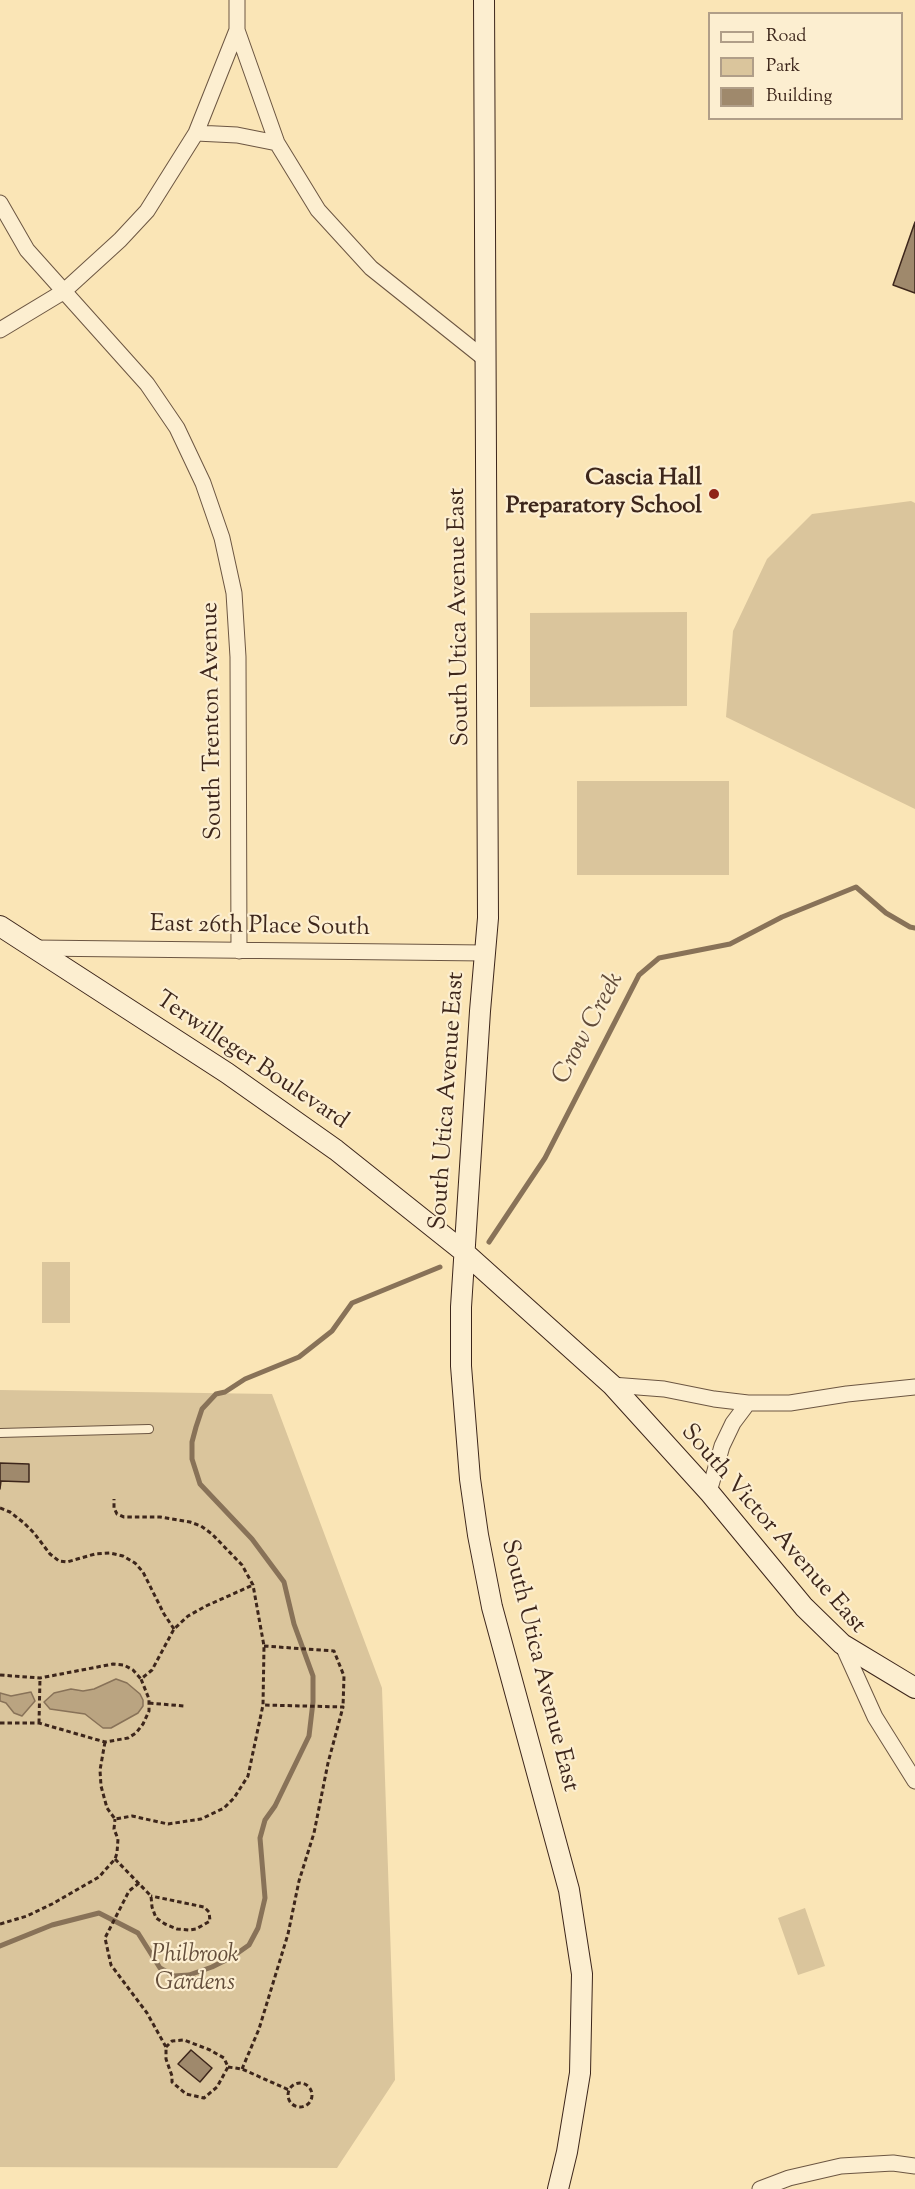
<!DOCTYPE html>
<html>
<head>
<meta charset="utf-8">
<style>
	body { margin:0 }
	#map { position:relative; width:915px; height:2189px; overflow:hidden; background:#fae5b6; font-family:"Sorts Mill Goudy",serif }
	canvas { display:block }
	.legend { position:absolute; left:708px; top:12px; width:195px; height:108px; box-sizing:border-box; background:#fceed0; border:2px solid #b09e88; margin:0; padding:8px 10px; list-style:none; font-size:18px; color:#3d261b }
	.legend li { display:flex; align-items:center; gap:12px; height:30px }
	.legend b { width:30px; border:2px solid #b09e88 }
</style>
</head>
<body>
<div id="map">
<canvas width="915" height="2189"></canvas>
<ul class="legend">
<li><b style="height:8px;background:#fceed0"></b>Road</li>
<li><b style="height:16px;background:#dac59c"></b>Park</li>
<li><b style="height:16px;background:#9f896c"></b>Building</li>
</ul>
</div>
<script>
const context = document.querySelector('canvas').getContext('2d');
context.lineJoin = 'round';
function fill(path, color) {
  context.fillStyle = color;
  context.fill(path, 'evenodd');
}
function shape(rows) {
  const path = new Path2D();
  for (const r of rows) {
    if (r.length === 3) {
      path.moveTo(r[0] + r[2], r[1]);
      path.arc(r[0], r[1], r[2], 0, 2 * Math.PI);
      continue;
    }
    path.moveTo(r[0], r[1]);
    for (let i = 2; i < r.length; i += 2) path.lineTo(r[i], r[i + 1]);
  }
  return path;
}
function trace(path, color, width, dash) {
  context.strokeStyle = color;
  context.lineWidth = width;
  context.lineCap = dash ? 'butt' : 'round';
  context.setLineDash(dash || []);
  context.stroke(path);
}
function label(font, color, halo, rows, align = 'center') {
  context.font = font + ' "Sorts Mill Goudy",serif';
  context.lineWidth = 4.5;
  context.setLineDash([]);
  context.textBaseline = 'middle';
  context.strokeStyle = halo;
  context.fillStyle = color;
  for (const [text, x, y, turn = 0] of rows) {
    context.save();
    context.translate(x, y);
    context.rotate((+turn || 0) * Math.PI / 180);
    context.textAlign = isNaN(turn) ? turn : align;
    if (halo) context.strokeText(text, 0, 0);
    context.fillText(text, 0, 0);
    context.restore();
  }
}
const green = shape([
	[911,501,915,503,915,809,726,717,733,631,767,559,812,514],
	[687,612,687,706,530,707,530,613],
	[577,781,729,781,729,875,577,875],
	[42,1262,70,1262,70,1323,42,1323],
	[0,1390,272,1394,382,1688,395,2080,337,2168,0,2167],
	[805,1908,825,1966,798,1975,778,1918]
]);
const water = shape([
	[116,1679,127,1683,140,1694,143,1700,143,1706,138,1713,111,1728,103,1728,85,1714,50,1709,44,1702,54,1693,71,1689,83,1691,94,1689,116,1679],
	[31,1692,35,1701,22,1716,14,1713,6,1703,0,1701,0,1693,11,1696,31,1692]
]);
const stream = shape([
	[489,1242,545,1158,639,975,659,958,730,944,782,917,856,887,886,913,910,927,915,928],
	[0,1946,52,1925,99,1913,138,1933,160,1968,174,1976,189,1975,212,1967,232,1957,249,1945,258,1928,265,1898,260,1838,265,1820,275,1806,309,1736,313,1702,313,1676,294,1624,284,1582,252,1539,200,1484,192,1459,192,1442,196,1427,202,1409,216,1394,225,1392,245,1379,299,1357,332,1331,352,1303,440,1267]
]);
const building = shape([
	[915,222,915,293,893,285,915,222],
	[0,1463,29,1464,29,1482,1,1481,0,1489,0,1463],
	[191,2050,212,2068,200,2082,178,2064,191,2050]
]);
const path = shape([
	[0,1508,10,1512,24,1523,34,1533,50,1554,59,1561,67,1562,95,1554,110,1553,123,1556,135,1563,143,1572,164,1614,174,1629],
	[264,1646,334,1651,344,1676,343,1707],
	[0,1675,40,1678,113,1664,124,1665,133,1670,141,1679],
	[149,1703,184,1706],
	[0,1723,39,1723,105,1742,128,1738,136,1733,143,1724,149,1711,149,1699,141,1679,152,1670,174,1629,188,1616,206,1606,253,1585],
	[39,1723,40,1678],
	[105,1742,100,1770,101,1786,107,1808,115,1819,132,1816,168,1824,201,1819,224,1808,234,1798,248,1776,263,1705,264,1646,253,1585,242,1565,212,1534,201,1526,190,1522,160,1517,124,1517,117,1514,114,1508,114,1499],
	[115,1859,151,1896,152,1907,156,1918,165,1924,177,1929,189,1930,196,1929,210,1921,209,1912,204,1907,151,1896],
	[139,1883,129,1891,105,1938,111,1965,147,2013,166,2047,166,2059,172,2076,172,2082,186,2094,204,2098,217,2087,228,2067,224,2058,210,2050,184,2040,172,2041,166,2047],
	[0,1924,27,1916,52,1904,99,1877,115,1859,117,1853,118,1839,114,1829,115,1819],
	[228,2067,242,2069,289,2090],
	[242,2069,259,2029,288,1934,299,1881,314,1833,328,1763,343,1707,263,1705],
	[300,2095,12]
]);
const lane = shape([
	[0,1433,149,1429]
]);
const street = shape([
	[237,0,237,30,277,143,318,210,371,268,485,359],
	[196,133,237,135,277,143],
	[0,203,27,250,147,384,177,428,203,483,222,538,234,593,238,657,239,951],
	[0,330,63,292,120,240,147,211,196,133,237,30],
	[35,948,485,953],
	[612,1385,664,1389,714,1399,748,1403,790,1403,847,1394,915,1387],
	[709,1492,722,1446,733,1423,748,1403],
	[842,1644,875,1717,915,1781],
	[760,2189,789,2178,841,2166,893,2163,915,2166]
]);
const secondary = shape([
	[484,0,488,918,480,1011,461,1307,461,1366,470,1479,478,1535,492,1607,569,1890,582,1974,580,2073,567,2152,558,2189],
	[0,926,227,1073,336,1150,464,1252,612,1385,709,1492,804,1607,842,1644,915,1688]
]);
const markers = [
	[714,494,6,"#8f2418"]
];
const poiNames = [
	["Cascia Hall",702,480],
	["Preparatory School",702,508]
];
const streetNames = [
	["South Utica Avenue East",461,617,-91],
	["South Trenton Avenue",214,721,-91],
	["East 26th Place South",260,928,1],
	["Terwilleger Boulevard",251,1062,34],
	["South Utica Avenue East",449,1101,-86],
	["South Victor Avenue East",772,1530,49],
	["South Utica Avenue East",538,1666,76]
];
const parkNames = [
	["Philbrook",195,1957],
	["Gardens",195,1985]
];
const waterNames = [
	["Crow Creek",590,1029,-62]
];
fill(green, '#dac59c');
fill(water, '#baa481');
trace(water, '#887258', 1.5);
trace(stream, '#887258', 5);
fill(building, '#9f896c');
trace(building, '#3d261b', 1.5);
trace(lane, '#6c5642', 10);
trace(street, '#6c5642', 17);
trace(secondary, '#3d261b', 22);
trace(path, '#3d261b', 3, [4.5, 3]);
trace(lane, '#fceed0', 8);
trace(street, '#fceed0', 15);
trace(secondary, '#fceed0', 20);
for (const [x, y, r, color] of markers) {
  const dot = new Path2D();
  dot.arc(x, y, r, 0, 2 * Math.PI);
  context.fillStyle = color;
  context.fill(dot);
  trace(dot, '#fceed0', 2);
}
label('bold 24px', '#3d261b', '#fceed0', poiNames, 'right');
label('24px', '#3d261b', '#fceed0', streetNames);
label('italic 24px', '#644e3b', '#fceed0', parkNames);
label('italic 26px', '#624c3a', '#fceed0', waterNames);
</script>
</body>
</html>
